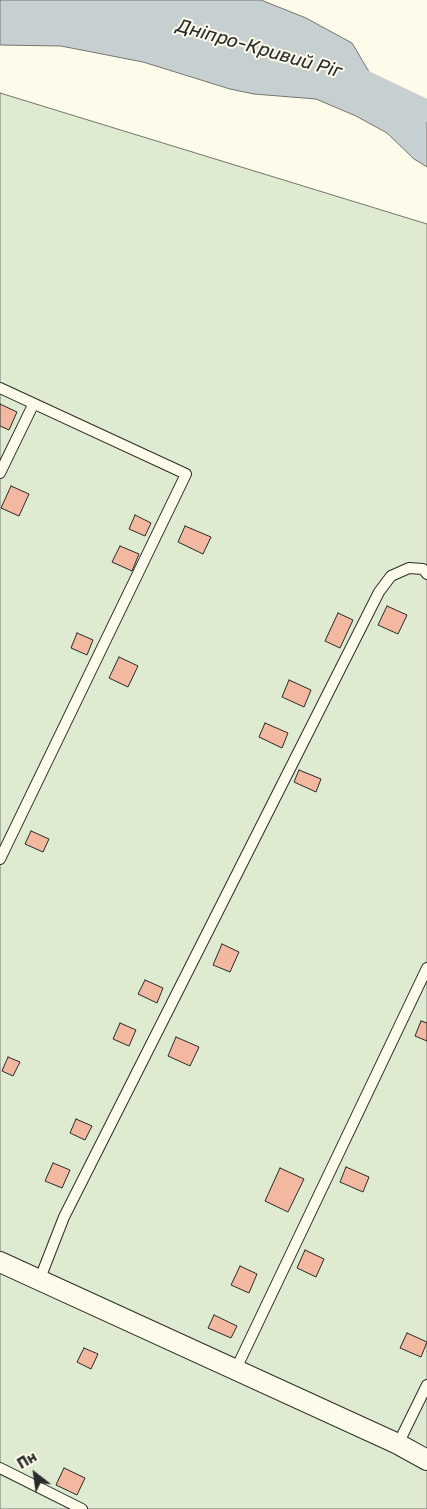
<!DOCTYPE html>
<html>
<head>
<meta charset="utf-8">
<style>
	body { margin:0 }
	#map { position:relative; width:427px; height:1509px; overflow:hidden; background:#fdfbea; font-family:Rubik,sans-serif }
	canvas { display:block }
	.north { position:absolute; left:10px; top:1449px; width:50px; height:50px; -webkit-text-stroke:4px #fdfbea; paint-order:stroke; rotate:330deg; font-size:14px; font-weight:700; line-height:20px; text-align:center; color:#2b2b2b }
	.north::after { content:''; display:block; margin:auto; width:18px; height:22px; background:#2b2b2b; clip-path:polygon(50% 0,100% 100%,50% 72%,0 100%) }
</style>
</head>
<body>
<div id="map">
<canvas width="427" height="1509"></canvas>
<div class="north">Пн</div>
</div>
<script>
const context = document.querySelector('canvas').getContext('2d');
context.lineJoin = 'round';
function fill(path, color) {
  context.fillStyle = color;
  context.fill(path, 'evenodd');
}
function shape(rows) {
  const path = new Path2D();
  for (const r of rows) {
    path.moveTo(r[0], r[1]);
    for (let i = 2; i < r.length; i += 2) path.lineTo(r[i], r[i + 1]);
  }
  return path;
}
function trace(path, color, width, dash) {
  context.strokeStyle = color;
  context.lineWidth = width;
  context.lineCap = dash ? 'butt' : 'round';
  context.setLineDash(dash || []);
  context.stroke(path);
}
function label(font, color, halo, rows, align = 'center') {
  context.font = font + ' Rubik,sans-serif';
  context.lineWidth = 4;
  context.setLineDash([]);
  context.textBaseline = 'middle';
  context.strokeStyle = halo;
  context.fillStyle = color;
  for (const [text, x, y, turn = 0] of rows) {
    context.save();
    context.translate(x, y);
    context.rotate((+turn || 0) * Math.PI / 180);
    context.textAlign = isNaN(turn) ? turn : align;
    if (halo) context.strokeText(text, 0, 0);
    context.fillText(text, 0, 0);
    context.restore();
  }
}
const green = shape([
	[0,93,427,224,427,1509,0,1509,0,93]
]);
const water = shape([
	[0,0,261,0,306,18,352,43,378,87,410,103,427,104,427,167,414,159,387,133,356,116,316,99,254,94,230,89,143,62,61,46,0,45,0,0]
]);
const canal = shape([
	[351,75,427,111]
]);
const building = shape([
	[0,404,17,412,9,430,0,426,0,404],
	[11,486,29,494,19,516,1,508,11,486],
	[135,515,151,523,145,536,129,529,135,515],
	[185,526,211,537,203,554,178,542,185,526],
	[120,546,139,554,132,571,112,562,120,546],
	[387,606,407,615,398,634,378,625,387,606],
	[338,613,353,620,340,648,325,641,338,613],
	[77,633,93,640,87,655,71,648,77,633],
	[119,657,138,666,128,687,109,678,119,657],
	[289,680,311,690,304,707,282,697,289,680],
	[265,723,288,733,282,748,259,737,265,723],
	[299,770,321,779,316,792,294,782,299,770],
	[31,831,49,839,43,852,25,844,31,831],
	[222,944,239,952,230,972,213,965,222,944],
	[145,980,163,988,157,1003,138,994,145,980],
	[421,1021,427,1023,427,1041,415,1036,421,1021],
	[120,1023,136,1030,129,1046,113,1039,120,1023],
	[176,1037,199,1047,190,1066,168,1056,176,1037],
	[8,1057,20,1062,13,1076,2,1071,8,1057],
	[76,1119,92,1126,85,1140,70,1133,76,1119],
	[53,1163,70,1170,62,1188,45,1181,53,1163],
	[346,1167,369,1177,363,1192,340,1182,346,1167],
	[280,1168,304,1179,288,1212,265,1201,280,1168],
	[305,1250,324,1259,316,1277,297,1268,305,1250],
	[240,1266,257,1274,249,1293,231,1285,240,1266],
	[214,1315,237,1326,231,1338,208,1328,214,1315],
	[407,1333,427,1342,421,1357,400,1348,407,1333],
	[84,1348,98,1354,91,1369,77,1362,84,1348],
	[64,1468,85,1478,77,1495,56,1485,64,1468]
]);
const service = shape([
	[0,388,186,474,0,859],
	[0,473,33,405],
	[39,1281,64,1217,379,592,391,576,409,568,423,569,427,574],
	[235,1371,427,968],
	[398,1444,427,1385],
	[0,1468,82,1509]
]);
const minor = shape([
	[0,1262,398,1444,427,1460]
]);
const waterNames = [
	["Дніпро-Кривий Ріг",259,49,16]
];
fill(green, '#deebd1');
trace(green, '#74746e', 1);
fill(water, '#c7d0d0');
trace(water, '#74746e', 1);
trace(canal, '#c7d0d0', 22);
fill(building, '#f2b8a0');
trace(building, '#2b2b2b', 1);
trace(service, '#2b2b2b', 12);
trace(minor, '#2b2b2b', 22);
trace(service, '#fdfbea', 10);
trace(minor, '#fdfbea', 20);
label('italic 19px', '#2b2b2b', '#fdfbea', waterNames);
</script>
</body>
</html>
